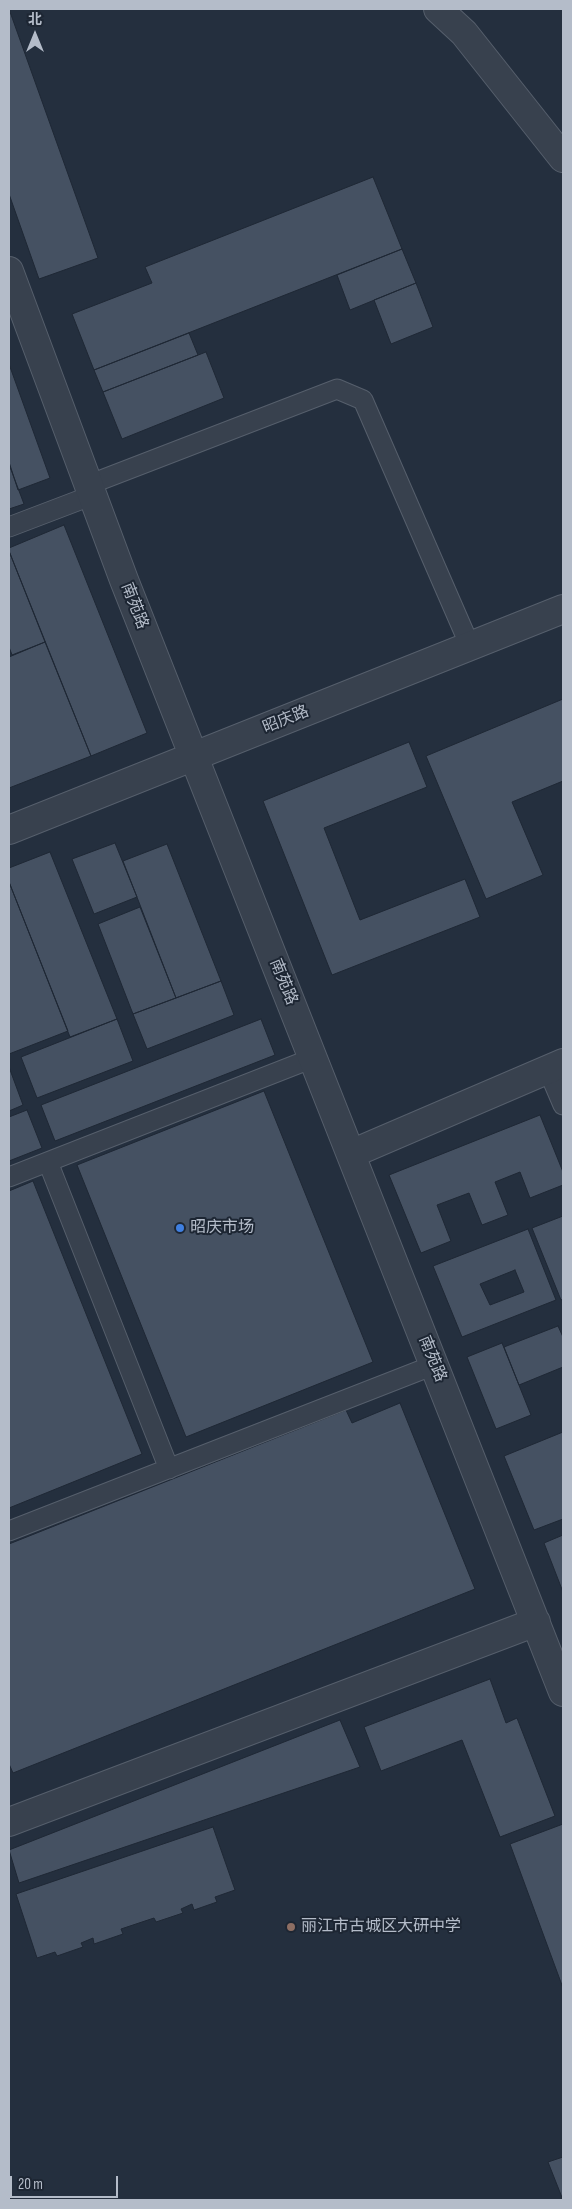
<!DOCTYPE html>
<html>
<head>
<meta charset="utf-8">
<style>
	body { margin:0 }
	#map { position:relative; width:572px; height:2209px; overflow:hidden; background:#242f3e; font-family:"Sofia Sans Condensed","Noto Sans SC",sans-serif }
	canvas { display:block }
	.frame { position:absolute; inset:0; border:10px solid #b4bcc9; pointer-events:none }
	.north { position:absolute; left:10px; top:10px; width:50px; height:50px; -webkit-text-stroke:4px #1d2633; paint-order:stroke; rotate:0deg; font-size:14px; font-weight:700; line-height:20px; text-align:center; color:#b4bcc9 }
	.north::after { content:''; display:block; margin:auto; width:18px; height:22px; background:#b4bcc9; clip-path:polygon(50% 0,100% 100%,50% 72%,0 100%) }
	.scale { position:absolute; left:10px; top:2176px; width:108px; height:22px; box-sizing:border-box; border:2px solid #b4bcc9; border-top:0; padding-left:6px; font-size:15px; line-height:18px; white-space:nowrap; color:#b4bcc9; -webkit-text-stroke:4px #1d2633; paint-order:stroke }
</style>
</head>
<body>
<div id="map">
<canvas width="572" height="2209"></canvas>
<div class="frame"></div>
<div class="north">北</div>
<div class="scale">20 m</div>
</div>
<script>
const context = document.querySelector('canvas').getContext('2d');
context.lineJoin = 'round';
function fill(path, color) {
  context.fillStyle = color;
  context.fill(path, 'evenodd');
}
function shape(rows) {
  const path = new Path2D();
  for (const r of rows) {
    path.moveTo(r[0], r[1]);
    for (let i = 2; i < r.length; i += 2) path.lineTo(r[i], r[i + 1]);
  }
  return path;
}
function trace(path, color, width, dash) {
  context.strokeStyle = color;
  context.lineWidth = width;
  context.lineCap = dash ? 'butt' : 'round';
  context.setLineDash(dash || []);
  context.stroke(path);
}
function label(font, color, halo, rows, align = 'center') {
  context.font = font + ' "Sofia Sans Condensed","Noto Sans SC",sans-serif';
  context.lineWidth = 4;
  context.setLineDash([]);
  context.textBaseline = 'middle';
  context.strokeStyle = halo;
  context.fillStyle = color;
  for (const [text, x, y, turn = 0] of rows) {
    context.save();
    context.translate(x, y);
    context.rotate((+turn || 0) * Math.PI / 180);
    context.textAlign = isNaN(turn) ? turn : align;
    if (halo) context.strokeText(text, 0, 0);
    context.fillText(text, 0, 0);
    context.restore();
  }
}
const building = shape([
	[9,9,98,258,39,279,9,194,9,9],
	[373,177,402,249,94,370,72,314,152,283,145,267,373,177],
	[402,249,416,283,350,310,337,275,402,249],
	[416,283,433,327,391,344,374,300,416,283],
	[189,333,198,355,103,392,94,370,189,333],
	[206,352,224,398,122,439,103,392,206,352],
	[9,364,50,478,18,490,9,462,9,364],
	[10,467,24,504,9,509,9,468,10,467],
	[64,525,147,733,91,756,9,551,9,548,64,525],
	[9,551,45,642,12,655,9,647,9,551],
	[45,642,91,756,9,788,9,657,45,642],
	[563,699,563,781,512,802,543,875,486,899,426,756,563,699],
	[409,742,427,787,324,828,360,920,465,879,480,917,332,975,263,801,409,742],
	[115,843,137,897,94,914,72,859,115,843],
	[167,844,221,981,176,998,123,861,167,844],
	[50,852,117,1019,70,1037,9,882,9,868,50,852],
	[9,882,68,1031,9,1054,9,882],
	[140,907,176,998,133,1014,98,924,140,907],
	[221,981,234,1015,147,1049,133,1014,221,981],
	[117,1019,133,1061,37,1098,21,1057,117,1019],
	[261,1019,275,1055,55,1141,41,1105,261,1019],
	[9,1067,23,1105,9,1111,9,1067],
	[264,1091,373,1362,186,1437,77,1165,264,1091],
	[27,1110,42,1148,9,1161,9,1117,27,1110],
	[540,1115,563,1172,563,1185,530,1198,520,1172,495,1182,508,1215,482,1225,469,1193,437,1205,451,1241,421,1253,389,1175,540,1115],
	[33,1181,142,1454,9,1508,9,1191,33,1181],
	[563,1216,563,1299,561,1300,532,1228,563,1216],
	[528,1229,556,1300,462,1337,433,1266,528,1229],
	[515,1270,524,1292,490,1305,480,1284,515,1270],
	[558,1326,563,1337,563,1367,519,1385,504,1347,558,1326],
	[502,1343,531,1415,496,1429,467,1357,502,1343],
	[400,1403,475,1589,13,1773,9,1764,9,1544,346,1410,352,1423,400,1403],
	[563,1432,563,1519,534,1530,504,1456,563,1432],
	[563,1535,563,1592,544,1543,563,1535],
	[490,1679,506,1723,517,1718,555,1816,500,1837,462,1740,381,1771,364,1727,490,1679],
	[340,1720,360,1767,19,1883,9,1850,340,1720],
	[563,1824,563,1988,510,1844,563,1824],
	[213,1827,235,1890,215,1897,217,1902,194,1910,192,1904,181,1909,183,1913,156,1922,154,1918,121,1929,123,1934,94,1944,93,1938,81,1943,83,1947,57,1956,55,1952,37,1958,16,1894,213,1827],
	[563,2157,563,2200,548,2162,563,2157]
]);
const service = shape([
	[88,485,337,389,363,400,470,646],
	[9,527,93,495],
	[548,1070,563,1105],
	[48,1162,169,1469],
	[9,1177,313,1058],
	[9,1531,434,1365]
]);
const minor = shape([
	[438,9,464,33,563,158],
	[9,271,124,580,563,1692],
	[9,830,563,609],
	[351,1154,563,1063],
	[9,1822,536,1622]
]);
const markers = [
	[180,1228,5,"#3f7fe0"],
	[291,1927,5,"#8d6e63"]
];
const streetNames = [
	["南苑路",134,606,69],
	["昭庆路",286,720,-22],
	["南苑路",283,982,68],
	["南苑路",432,1359,68]
];
const poiNames = [
	["昭庆市场",190,1228],
	["丽江市古城区大研中学",301,1927]
];
fill(building, '#455162');
trace(building, '#1f2835', 1);
trace(service, '#565f6c', 21);
trace(minor, '#565f6c', 30);
trace(service, '#38414e', 19);
trace(minor, '#38414e', 28);
for (const [x, y, r, color] of markers) {
  const dot = new Path2D();
  dot.arc(x, y, r, 0, 2 * Math.PI);
  context.fillStyle = color;
  context.fill(dot);
  trace(dot, '#1d2633', 2);
}
label('16px', '#b4bcc9', '#1d2633', streetNames);
label('16px', '#b4bcc9', '#1d2633', poiNames, 'left');
</script>
</body>
</html>
